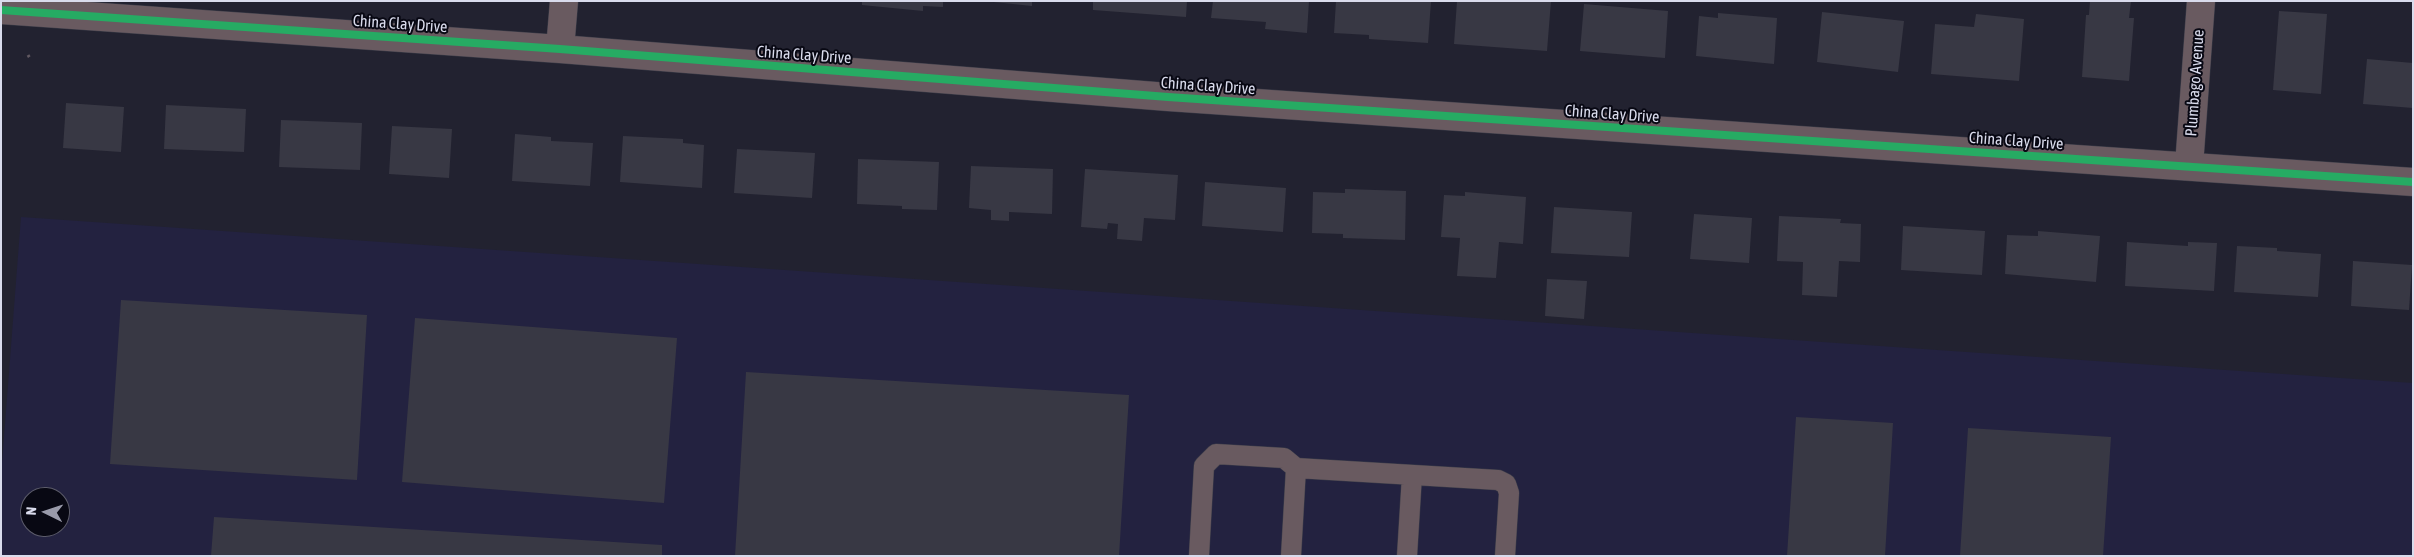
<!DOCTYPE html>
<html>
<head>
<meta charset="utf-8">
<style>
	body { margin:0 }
	#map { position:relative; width:2414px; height:557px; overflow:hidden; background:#222230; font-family:"Asap Condensed",sans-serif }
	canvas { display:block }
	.frame { position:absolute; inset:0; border:2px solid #d9dbec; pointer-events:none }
	.north { position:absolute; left:20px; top:487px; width:50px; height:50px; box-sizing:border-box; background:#080813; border:1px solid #5c5c6a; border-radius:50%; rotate:274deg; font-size:14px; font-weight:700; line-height:20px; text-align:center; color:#d9dbec }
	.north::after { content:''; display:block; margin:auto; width:18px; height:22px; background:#999aaa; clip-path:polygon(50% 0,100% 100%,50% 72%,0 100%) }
</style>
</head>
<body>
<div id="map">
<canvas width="2414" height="557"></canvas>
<div class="frame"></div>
<div class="north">N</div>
</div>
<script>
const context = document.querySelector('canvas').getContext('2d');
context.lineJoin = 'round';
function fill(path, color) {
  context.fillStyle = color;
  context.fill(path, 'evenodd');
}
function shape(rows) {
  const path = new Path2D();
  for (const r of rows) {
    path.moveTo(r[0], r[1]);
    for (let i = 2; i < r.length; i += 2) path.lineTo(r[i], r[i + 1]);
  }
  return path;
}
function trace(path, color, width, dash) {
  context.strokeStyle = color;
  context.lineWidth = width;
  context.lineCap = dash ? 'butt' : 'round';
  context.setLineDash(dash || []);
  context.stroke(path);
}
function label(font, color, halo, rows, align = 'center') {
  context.font = font + ' "Asap Condensed",sans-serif';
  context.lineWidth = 4;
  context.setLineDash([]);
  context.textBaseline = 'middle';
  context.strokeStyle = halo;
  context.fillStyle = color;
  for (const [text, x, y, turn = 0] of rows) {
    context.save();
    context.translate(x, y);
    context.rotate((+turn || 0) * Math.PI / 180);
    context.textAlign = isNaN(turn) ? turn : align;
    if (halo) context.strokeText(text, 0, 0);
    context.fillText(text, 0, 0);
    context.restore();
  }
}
const built = shape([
	[21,217,2413,383,2413,556,1,556,1,476],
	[30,497,60,497,60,527,30,527]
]);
const building = shape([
	[862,1,943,1,943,7,923,6,923,11,862,5],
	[984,1,1032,1,1032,6],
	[1093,1,1187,1,1186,17,1093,10],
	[1213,1,1309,1,1307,33,1265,29,1266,22,1211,18],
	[1336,1,1431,1,1428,43,1369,39,1369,35,1334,33],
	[1457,1,1551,1,1547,51,1454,44],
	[2090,1,2131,1,2129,18,2134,18,2129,81,2082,77,2086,15,2089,15],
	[1584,4,1668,11,1665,58,1580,51],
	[2279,11,2327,14,2321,94,2273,90],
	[1822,12,1904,21,1898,72,1817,62],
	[1718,13,1777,18,1774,64,1696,56,1699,16,1718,18],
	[1976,14,2024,19,2019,81,1931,74,1935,24,1974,27],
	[2367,59,2413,63,2413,108,2363,104],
	[66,103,124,107,121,152,63,148],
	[166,105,246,109,244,152,164,149],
	[281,120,362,123,360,170,279,167],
	[392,126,452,129,449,178,389,174],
	[515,134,551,137,551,141,593,143,590,186,512,181],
	[623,136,683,139,683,143,704,145,702,188,620,182],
	[737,149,815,153,812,198,734,193],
	[858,159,939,162,937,210,902,209,902,206,857,204],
	[971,166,1053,169,1052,214,1009,212,1009,221,991,220,991,210,969,208],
	[1085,169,1178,175,1175,220,1144,218,1142,241,1117,239,1118,224,1108,223,1107,229,1081,227],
	[1205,182,1286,188,1283,232,1202,226],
	[1345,189,1406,191,1405,240,1343,238,1343,234,1312,233,1313,192,1345,193],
	[1465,192,1526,197,1523,244,1499,242,1496,278,1457,276,1460,238,1441,237,1444,195,1465,196],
	[1554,207,1632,212,1629,257,1551,253],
	[1694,214,1752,218,1749,263,1690,259],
	[1779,216,1841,219,1840,223,1861,224,1860,262,1839,261,1837,297,1802,295,1803,262,1777,261],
	[1903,226,1985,231,1982,275,1901,270],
	[2038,231,2100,236,2096,282,2005,274,2007,235,2038,236],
	[2127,242,2188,246,2188,242,2217,243,2214,291,2125,286],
	[2237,246,2277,248,2277,251,2321,254,2318,297,2234,292],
	[2353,261,2412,265,2409,310,2351,306],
	[1547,279,1587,281,1584,319,1545,316],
	[121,300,367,315,357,480,110,464],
	[415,318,677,338,664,503,402,482],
	[746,372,1129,395,1119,556,735,556],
	[1796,417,1893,423,1885,556,1787,556],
	[1968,428,2111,437,2103,556,1960,556],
	[214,517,662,545,662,556,211,556]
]);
const path = shape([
	[28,55,31,60]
]);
const lane = shape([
	[1199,556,1204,466,1216,454,1284,458,1296,468,1498,480,1506,484,1509,493,1505,556],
	[1291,556,1296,468],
	[1407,556,1412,475]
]);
const street = shape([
	[1,10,560,49,1168,97,2413,182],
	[560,49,564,1],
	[2189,166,2201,1]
]);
const cycleway = shape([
	[1,10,560,49,1168,97,2413,182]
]);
const streetNames = [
	["China Clay Drive",400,24,4],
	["China Clay Drive",804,55,4],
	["Plumbago Avenue",2195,83,-86],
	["China Clay Drive",1208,86,4],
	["China Clay Drive",1612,114,4],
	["China Clay Drive",2016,141,4]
];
fill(built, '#232240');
fill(building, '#383844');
trace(lane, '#3c3d49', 21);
trace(street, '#3c3d49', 29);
trace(path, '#615961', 3, [2.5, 4]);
trace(lane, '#695a60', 20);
trace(street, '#695a60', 28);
trace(cycleway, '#26ab63', 8);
label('16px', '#d9dbec', '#080813', streetNames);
</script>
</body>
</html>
